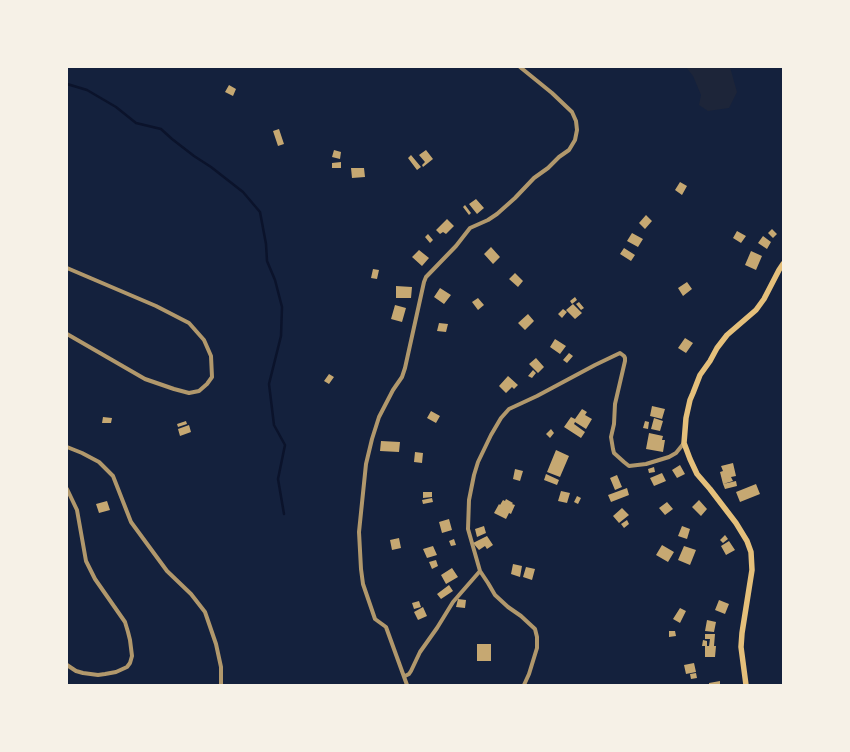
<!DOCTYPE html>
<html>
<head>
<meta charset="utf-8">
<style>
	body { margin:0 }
	#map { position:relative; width:850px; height:752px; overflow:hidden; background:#14213d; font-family:"Nunito Sans",sans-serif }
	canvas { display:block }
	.frame { position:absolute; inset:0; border:68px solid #f6f1e7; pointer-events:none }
</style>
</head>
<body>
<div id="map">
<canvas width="850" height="752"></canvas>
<div class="frame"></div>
</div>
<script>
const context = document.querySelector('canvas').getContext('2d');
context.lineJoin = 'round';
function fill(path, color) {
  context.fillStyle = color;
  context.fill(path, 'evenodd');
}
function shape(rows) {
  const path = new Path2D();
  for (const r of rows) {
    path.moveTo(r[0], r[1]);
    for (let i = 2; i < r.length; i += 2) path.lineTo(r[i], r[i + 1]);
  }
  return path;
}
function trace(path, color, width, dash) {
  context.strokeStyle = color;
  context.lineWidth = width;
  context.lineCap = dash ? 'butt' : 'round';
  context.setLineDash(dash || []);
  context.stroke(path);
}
const green = shape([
	[686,67,730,67,737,92,729,108,708,111,699,105,701,95,693,76]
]);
const stream = shape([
	[67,84,87,90,116,107,136,123,161,129,172,139,194,156,211,167,243,192,260,212,266,244,267,261,275,280,282,307,281,336,269,384,274,425,285,445,278,479,284,514]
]);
const building = shape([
	[229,85,236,89,233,96,225,92],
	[279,129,284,144,278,146,273,131],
	[334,150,341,152,340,159,332,157],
	[426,150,433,159,423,167,422,165,425,162,419,155],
	[411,155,421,167,417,170,408,158],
	[341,162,341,168,332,168,332,163],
	[351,168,364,168,365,177,352,178],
	[680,182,687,186,682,195,675,190],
	[476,199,484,208,477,214,469,204],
	[465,205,471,213,469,215,463,207],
	[646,215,652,221,645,229,639,223],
	[447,219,454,226,446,234,443,232,440,234,436,230],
	[772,229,777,234,773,238,768,233],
	[737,231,746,236,741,243,733,238],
	[632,233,643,239,638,247,627,241],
	[428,234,433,240,430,243,425,237],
	[763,236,771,242,767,249,758,243],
	[491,247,500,257,493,264,484,254],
	[624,248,635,255,631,261,620,254],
	[419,250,429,258,422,266,412,257],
	[751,251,762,256,756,270,745,265],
	[373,269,379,270,377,279,371,278],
	[515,273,523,281,518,287,509,279],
	[687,282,692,289,683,296,678,288],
	[396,286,412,287,411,298,396,298],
	[440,288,451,295,444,304,434,297],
	[575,297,577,300,572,304,570,301],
	[478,298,484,305,478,310,472,302],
	[579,302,584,308,581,310,576,304],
	[573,304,582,313,575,319,566,310],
	[395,305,406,308,402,322,391,319],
	[563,309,567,312,562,318,558,314],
	[528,314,534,321,525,330,518,323],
	[439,323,448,324,446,332,437,331],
	[685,338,693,343,686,353,678,348],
	[555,339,566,346,560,354,550,347],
	[569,353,573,356,567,363,563,360],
	[536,358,544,367,538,373,529,364],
	[533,370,536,373,532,378,528,376],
	[329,374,334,377,329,384,324,381],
	[508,376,518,385,514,389,512,387,506,393,499,386],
	[652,406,665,409,662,419,650,416],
	[582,409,587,412,585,415,592,419,586,429,575,422,574,424,585,432,581,438,564,427,571,417,575,419],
	[431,411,440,416,436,423,427,418],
	[103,417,112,418,111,423,102,423],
	[654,418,663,421,660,431,651,429],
	[186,421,187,424,178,427,177,424],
	[645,421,649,422,648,429,643,428],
	[189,425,191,432,180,436,178,429],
	[551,429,554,433,550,438,546,434],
	[649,433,663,436,662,440,665,440,663,452,646,449],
	[381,441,400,442,399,452,380,451],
	[556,450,569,456,560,477,547,472],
	[415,452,423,453,422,463,414,462],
	[733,463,736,476,731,477,733,481,723,484,720,472,723,471,721,466],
	[680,465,685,474,677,478,672,470],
	[654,467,655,472,649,473,648,469],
	[515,469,523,471,520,481,513,479],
	[662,473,666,481,654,486,650,478],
	[546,474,559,480,557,485,544,480],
	[617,475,622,487,615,490,610,478],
	[736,481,737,486,725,489,723,484],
	[756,484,760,494,740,502,736,492],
	[627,488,629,495,611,502,608,495],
	[561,491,570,493,567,503,558,501],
	[423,492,432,492,432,497,423,498],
	[577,496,581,498,578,504,574,502],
	[432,498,433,502,423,504,422,500],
	[506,499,513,503,512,504,515,505,511,514,509,513,506,519,494,513,499,504,500,505,503,500,505,501],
	[699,500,707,509,701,516,692,507],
	[107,501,110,510,99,513,96,504],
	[667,502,673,509,665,515,659,508],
	[622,508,629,515,619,523,613,516],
	[449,519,452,530,442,533,439,522],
	[627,520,629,524,624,528,621,524],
	[484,526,486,533,477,537,475,529],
	[682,526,690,529,687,539,678,536],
	[725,535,728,539,723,543,720,540],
	[487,536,493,545,487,549,485,546,479,550,473,543],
	[399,538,401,548,392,550,390,540],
	[454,539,456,545,451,546,449,541],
	[729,541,735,550,726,555,721,546],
	[662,545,674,552,668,562,656,555],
	[433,546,437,555,427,558,423,549],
	[684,546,696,550,690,565,678,560],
	[436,560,438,566,432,569,429,562],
	[513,564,522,566,520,577,511,574],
	[526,567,535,569,532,580,523,577],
	[452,568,458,577,446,584,441,575],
	[449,585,453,591,441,599,437,594],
	[458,599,466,600,465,608,456,607],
	[719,600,729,604,725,614,715,610],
	[419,601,421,607,414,609,412,603],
	[423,607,427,616,418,620,414,612],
	[680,608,686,611,680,623,673,619],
	[707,620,716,622,714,632,705,631],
	[669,631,675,631,676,636,669,637],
	[705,634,715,634,714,646,716,646,715,657,705,657,705,646,702,646,703,640,707,641,707,646,709,646,710,639,705,639],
	[477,644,491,644,491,661,477,661],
	[694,663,696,672,686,674,684,665],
	[696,673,697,678,691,679,690,674],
	[720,681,720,685,709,685,709,683]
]);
const minor = shape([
	[67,268,156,306,189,323,204,340,211,356,212,377,207,384,199,391,189,393,174,389,145,379,67,334],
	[67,447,82,453,99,462,113,476,131,522,167,571,191,594,205,612,216,644,221,667,221,685],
	[67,489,77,510,86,561,95,579,125,622,128,632,130,640,132,656,130,663,127,667,116,672,105,674,98,675,83,673,76,671,67,665],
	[405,676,409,674,411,671,420,652,437,628,453,602,480,571],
	[407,685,386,627,375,619,363,584,361,569,359,532,366,464,372,439,379,417,393,390,402,377,405,368,424,282,426,277,456,246,470,228,488,220,497,214,515,198,534,178,548,168,559,157,569,150,575,140,577,130,576,121,572,112,552,93,520,67],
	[524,685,529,674,537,648,537,637,535,629,521,616,508,607,495,595,488,583,480,571,468,529,469,500,474,475,478,462,491,435,501,418,509,409,537,396,595,365,620,353,624,356,625,358,625,361,615,404,614,424,611,437,613,449,614,453,624,462,629,466,646,464,669,457,676,453,684,443]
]);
const secondary = shape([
	[746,685,741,647,742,633,752,570,751,552,747,541,736,523,710,489,697,474,690,459,684,443,686,418,690,400,693,393,700,375,710,361,717,348,727,335,756,310,764,299,779,270,783,264]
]);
fill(green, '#1d2539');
trace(stream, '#0b132b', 2.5);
fill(building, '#c6a872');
trace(minor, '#b1986c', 4);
trace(secondary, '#e5c07b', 5.5);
</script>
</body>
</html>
